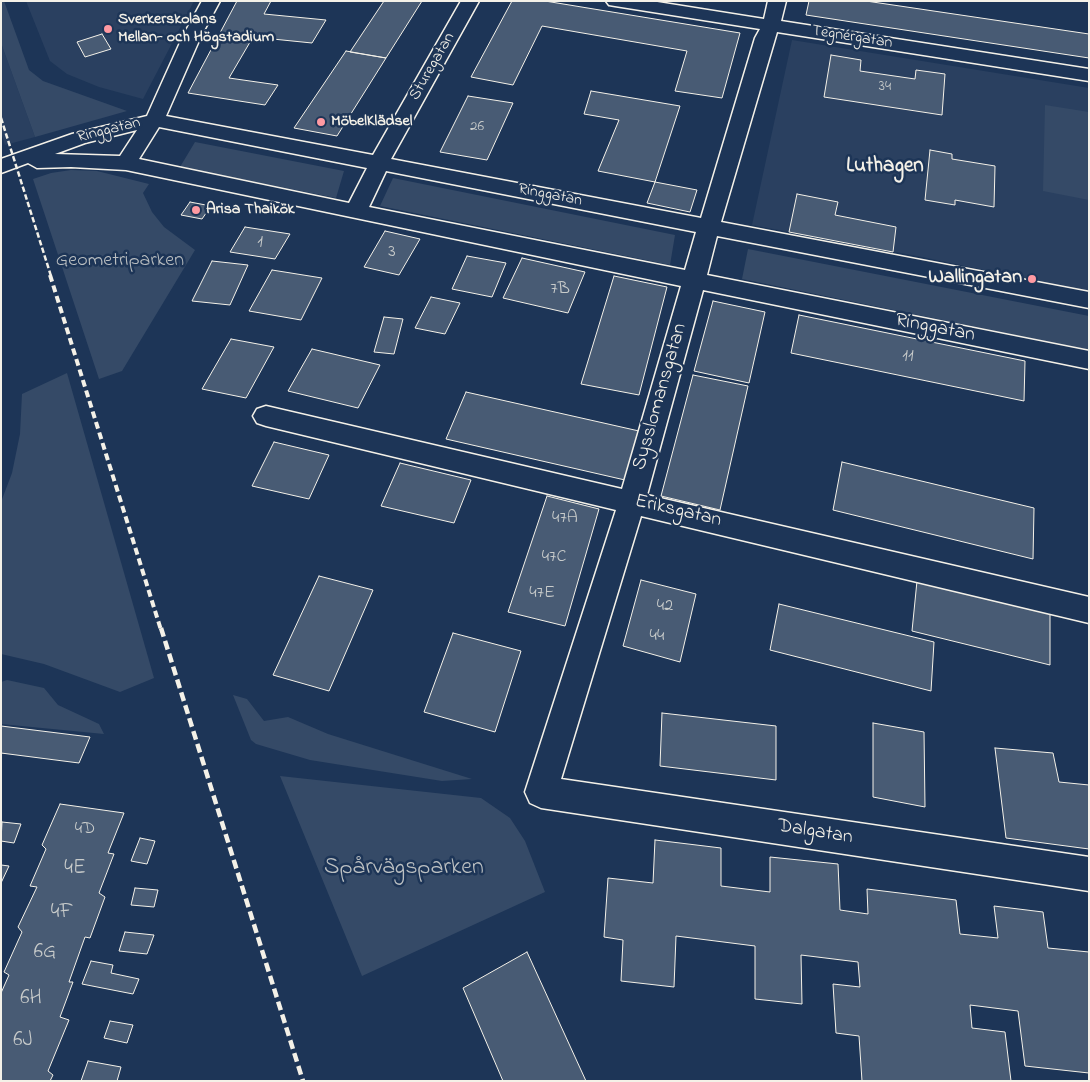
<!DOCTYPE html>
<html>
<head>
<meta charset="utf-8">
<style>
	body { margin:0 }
	#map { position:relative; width:1090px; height:1082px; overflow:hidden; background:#1d3557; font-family:"Indie Flower",sans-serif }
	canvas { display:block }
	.frame { position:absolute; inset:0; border:2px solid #f4f1e8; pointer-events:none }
</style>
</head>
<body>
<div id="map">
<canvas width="1090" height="1082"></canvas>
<div class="frame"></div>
</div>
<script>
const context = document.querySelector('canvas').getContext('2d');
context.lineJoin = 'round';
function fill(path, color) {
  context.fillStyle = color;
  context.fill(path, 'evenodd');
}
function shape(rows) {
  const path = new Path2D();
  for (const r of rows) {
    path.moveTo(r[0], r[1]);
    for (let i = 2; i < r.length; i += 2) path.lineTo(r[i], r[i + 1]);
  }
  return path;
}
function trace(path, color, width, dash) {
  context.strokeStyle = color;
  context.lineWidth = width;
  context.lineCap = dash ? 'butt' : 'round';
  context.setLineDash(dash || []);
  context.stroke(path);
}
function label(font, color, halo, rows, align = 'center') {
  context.font = font + ' "Indie Flower",sans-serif';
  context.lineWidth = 5;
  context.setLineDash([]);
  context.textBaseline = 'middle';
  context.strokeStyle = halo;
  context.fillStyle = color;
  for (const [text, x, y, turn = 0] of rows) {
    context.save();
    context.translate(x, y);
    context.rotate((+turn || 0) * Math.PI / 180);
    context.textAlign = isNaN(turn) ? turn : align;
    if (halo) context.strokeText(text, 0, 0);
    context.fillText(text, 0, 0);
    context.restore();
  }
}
const built = shape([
	[26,1,194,1,143,99,99,87,67,74,50,61],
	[792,40,1089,88,1089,292,922,257,752,225],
	[1,43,35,137,5,145,1,133]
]);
const green = shape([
	[1,1,4,1,29,70,43,81,127,111,35,137,1,43],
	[1045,105,1089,112,1089,200,1043,191],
	[195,142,344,171,336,198,180,167],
	[71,170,97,171,149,184,143,193,152,212,164,227,195,250,122,371,99,379,33,179,51,173],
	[393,178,675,235,670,265,380,206],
	[748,249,1089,316,1089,350,742,279],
	[67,373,154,678,120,692,44,664,1,654,1,502,12,473,20,434,22,394],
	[7,680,44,688,58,705,99,724,104,734,1,724,1,682],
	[233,695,247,699,264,721,288,717,328,734,472,779,442,781,310,760,256,744,251,740],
	[280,776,481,798,510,818,525,841,545,892,362,976]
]);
const building = shape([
	[237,1,271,1,264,14,326,20,312,43,253,37,229,78,278,85,265,105,188,93,237,1],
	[384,1,422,1,386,58,350,52,384,1],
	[512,1,545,1,740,33,722,98,675,91,687,51,542,26,513,85,471,77,512,1],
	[809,1,866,1,1089,34,1089,58,806,15,809,1],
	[102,34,111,49,85,57,77,42,102,34],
	[346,51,386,58,337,136,294,128,346,51],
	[831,55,861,60,860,71,915,79,916,70,945,74,942,115,824,97,831,55],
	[591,91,680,106,655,182,598,171,619,120,584,114,591,91],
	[468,96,513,103,487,160,440,152,468,96],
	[930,150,952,154,952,159,995,166,994,207,955,200,955,205,925,200,930,150],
	[655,182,697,190,690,212,647,203,655,182],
	[797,194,838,202,835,215,896,227,893,252,789,232,797,194],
	[190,202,211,206,202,219,181,215,190,202],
	[245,227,290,234,275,259,230,252,245,227],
	[385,231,420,239,399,275,364,267,385,231],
	[467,256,506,263,492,297,452,289,467,256],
	[522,258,585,272,568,313,503,298,522,258],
	[212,261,248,265,230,305,192,301,212,261],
	[272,270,322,278,301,320,249,311,272,270],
	[614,276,667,287,639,395,581,384,614,276],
	[431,297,460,303,445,334,415,328,431,297],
	[713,301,765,312,749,383,694,371,713,301],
	[799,315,1025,361,1024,401,791,353,799,315],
	[384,317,403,319,394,354,374,352,384,317],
	[231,339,274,347,246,398,202,389,231,339],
	[312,349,380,365,358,408,288,391,312,349],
	[693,375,748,386,720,510,661,496,693,375],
	[466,392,639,431,625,480,446,439,466,392],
	[274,442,329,455,309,499,252,486,274,442],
	[842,462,1034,508,1033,559,833,510,842,462],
	[400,463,471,480,454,523,381,506,400,463],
	[547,496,599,509,565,626,508,612,547,496],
	[319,576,373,590,329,691,273,675,319,576],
	[641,580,696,594,680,662,623,646,641,580],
	[917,581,1050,614,1050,665,912,631,917,581],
	[779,604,934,642,931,691,770,650,779,604],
	[453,633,521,651,495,732,424,712,453,633],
	[662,713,776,726,776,780,660,766,662,713],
	[873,723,924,732,925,807,873,797,873,723],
	[1,726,90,737,79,763,1,753,1,726],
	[995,748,1053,753,1059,782,1089,785,1089,849,1006,838,995,748],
	[60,804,124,813,108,853,114,854,99,893,105,897,90,938,85,937,69,982,73,982,60,1017,69,1020,48,1071,53,1075,50,1081,1,1081,1,993,9,975,4,972,22,932,18,927,37,887,30,886,46,849,42,845,60,804],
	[2,822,21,824,14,843,1,841,2,822],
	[140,838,155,841,147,864,131,861,140,838],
	[655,840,721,848,721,886,770,892,770,857,838,864,840,910,868,914,867,889,956,900,960,934,998,938,994,906,1043,912,1048,948,1089,952,1089,1073,1025,1066,1018,1011,970,1005,972,1028,1005,1032,1011,1081,862,1081,859,1036,836,1033,833,984,860,987,858,962,801,955,802,1004,755,999,755,946,676,936,674,987,621,981,623,940,604,937,608,878,653,883,655,840],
	[1,865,9,866,1,883,1,865],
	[135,888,158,890,154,907,131,905,135,888],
	[125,932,154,935,147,954,119,951,125,932],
	[527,952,586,1081,503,1081,463,988,527,952],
	[91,961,113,965,111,973,139,979,133,994,82,984,91,961],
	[110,1021,133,1025,127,1043,104,1038,110,1021],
	[88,1061,121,1067,117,1081,81,1081,88,1061]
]);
const minor = shape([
	[202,1,220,1,201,36,166,116,373,155,461,1,479,1,391,159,701,218,755,38,760,29,615,6,609,5,606,1,651,1,764,19,768,1,786,1,781,21,1089,69,1089,81,777,32,721,222,1089,292,1089,308,717,236,707,275,1089,351,1089,369,703,290,647,495,1089,597,1089,623,641,516,561,779,1089,857,1089,891,541,808,530,803,525,792,616,510,266,426,257,423,253,416,257,409,266,406,622,489,681,286,126,170,71,167,37,168,28,163,1,173,1,159,72,134,147,116,183,36,202,1],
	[159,127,367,168,349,203,139,159,159,127],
	[137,130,120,156,55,154,85,143,137,130],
	[386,171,696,232,685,270,369,207,386,171]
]);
const railFar2 = shape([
	[1,118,51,276]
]);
const railFar1 = shape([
	[50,275,161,630]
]);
const rail = shape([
	[161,628,303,1081]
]);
const markers = [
	[108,29,5,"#ff9aa2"],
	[321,122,5,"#ff9aa2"],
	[196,210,5,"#ff9aa2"],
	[1032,279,5,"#ff9aa2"]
];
const farNumbernames = [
	["34",885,88],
	["26",477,128]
];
const farPoinames = [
	["Sverkerskolans",118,20],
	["Mellan- och Högstadium",118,38],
	["MöbelKlädsel",331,122],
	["Arisa Thaikök",206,210]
];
const farStreetnames = [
	["Tegnérgatan",852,38,9],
	["Sturegatan",433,67,-60],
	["Ringgatan",109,131,-14],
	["Ringgatan",550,196,11]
];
const numberNames = [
	["1",260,243],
	["3",392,253],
	["7B",560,290],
	["11",908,357],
	["47A",565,519],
	["47C",554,558],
	["47E",542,594],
	["42",665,607],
	["44",657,637],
	["4D",85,830]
];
const parkNames = [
	["Geometriparken",120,262]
];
const poiNames = [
	["Wallingatan",1022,279]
];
const streetNames = [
	["Ringgatan",935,329,11],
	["Sysslomansgatan",661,397,-74],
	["Eriksgatan",678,512,13],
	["Dalgatan",815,833,9]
];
const farDistrictnames = [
	["Luthagen",885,168]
];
const nearNumbernames = [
	["4E",75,870],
	["4F",62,914],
	["6G",45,954],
	["6H",31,1000],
	["6J",23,1042]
];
const nearParknames = [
	["Spårvägsparken",404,869]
];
fill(built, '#2a4060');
fill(green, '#354a67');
fill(building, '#485b74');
trace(building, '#f4f1e8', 1);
trace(minor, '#f4f1e8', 3);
fill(minor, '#1d3557');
trace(railFar2, '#f4f1e8', 2.5, [5.5, 2.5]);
trace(railFar1, '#f4f1e8', 4, [7, 4]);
trace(rail, '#f4f1e8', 4.5, [9, 4.5]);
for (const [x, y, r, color] of markers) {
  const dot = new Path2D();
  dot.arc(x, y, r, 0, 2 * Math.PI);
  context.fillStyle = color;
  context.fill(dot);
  trace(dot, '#1d3557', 2);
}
label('15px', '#c9cccb', null, farNumbernames);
label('bold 16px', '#f4f1e8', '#1d3557', farPoinames, 'left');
label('16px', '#f4f1e8', '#1d3557', farStreetnames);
label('18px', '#c9cccb', null, numberNames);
label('20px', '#bbbfc1', '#1d3557', parkNames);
label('bold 20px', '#f4f1e8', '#1d3557', poiNames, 'right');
label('20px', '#f4f1e8', '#1d3557', streetNames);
label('bold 21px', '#f4f1e8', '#1d3557', farDistrictnames);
label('21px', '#c9cccb', null, nearNumbernames);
label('24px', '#bbbfc1', '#1d3557', nearParknames);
</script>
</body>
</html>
